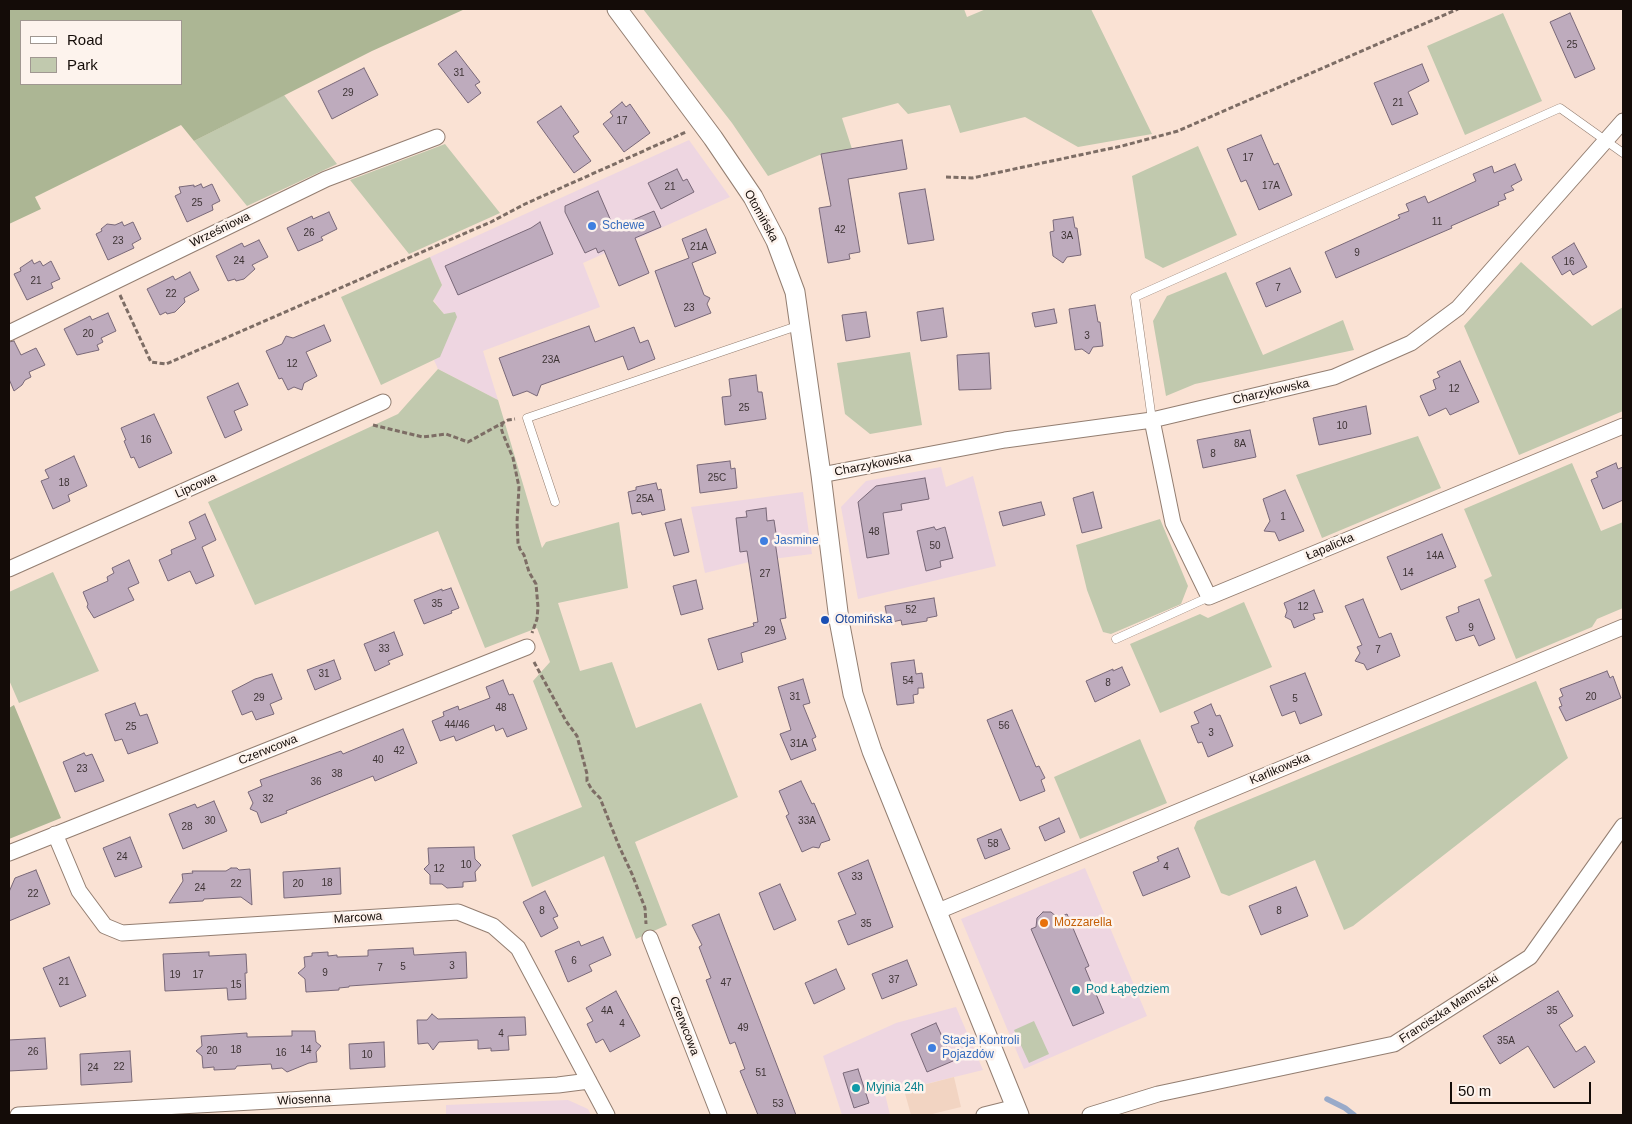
<!DOCTYPE html>
<html>
<head>
<meta charset="utf-8">
<style>
	body { margin:0 }
	#map { position:relative; width:1632px; height:1124px; overflow:hidden; background:#fae2d4; font-family:Arial,sans-serif }
	canvas { display:block }
	.frame { position:absolute; inset:0; border:10px solid #140c08; pointer-events:none }
	.legend { position:absolute; left:20px; top:20px; width:162px; height:65px; box-sizing:border-box; background:#fdf3ed; border:1px solid #a09791; margin:0; padding:6px 9px; list-style:none; font-size:15px; color:#140c08 }
	.legend li { display:flex; align-items:center; gap:10px; height:25px }
	.legend b { width:25px; border:1px solid #a09791 }
	.scale { position:absolute; left:1450px; top:1082px; width:141px; height:22px; box-sizing:border-box; border:2px solid #140c08; border-top:0; padding-left:6px; font-size:15px; line-height:18px; white-space:nowrap; color:#140c08; -webkit-text-stroke:4px #fdf3ed; paint-order:stroke }
</style>
</head>
<body>
<div id="map">
<canvas width="1632" height="1124"></canvas>
<div class="frame"></div>
<ul class="legend">
<li><b style="height:6px;background:#fff"></b>Road</li>
<li><b style="height:14px;background:#c1c9ae"></b>Park</li>
</ul>
<div class="scale">50 m</div>
</div>
<script>
const context = document.querySelector('canvas').getContext('2d');
context.lineJoin = 'round';
function fill(path, color) {
  context.fillStyle = color;
  context.fill(path, 'evenodd');
}
function shape(rows) {
  const path = new Path2D();
  for (const r of rows) {
    path.moveTo(r[0], r[1]);
    for (let i = 2; i < r.length; i += 2) path.lineTo(r[i], r[i + 1]);
  }
  return path;
}
function trace(path, color, width, dash) {
  context.strokeStyle = color;
  context.lineWidth = width;
  context.lineCap = dash ? 'butt' : 'round';
  context.setLineDash(dash || []);
  context.stroke(path);
}
function label(font, color, halo, rows, align = 'center') {
  context.font = font + ' Arial,sans-serif';
  context.lineWidth = 5;
  context.setLineDash([]);
  context.textBaseline = 'middle';
  context.strokeStyle = halo;
  context.fillStyle = color;
  for (const [text, x, y, turn = 0] of rows) {
    context.save();
    context.translate(x, y);
    context.rotate((+turn || 0) * Math.PI / 180);
    context.textAlign = isNaN(turn) ? turn : align;
    if (halo) context.strokeText(text, 0, 0);
    context.fillText(text, 0, 0);
    context.restore();
  }
}
const commercial = shape([
	[689,140,730,197,583,263,600,307,483,351,498,400,438,369,434,360,440,357,444,314,433,300,442,285,430,257],
	[941,467,946,487,973,476,996,566,858,599,841,507,866,481],
	[803,492,812,554,749,562,705,573,691,507],
	[1085,868,1147,1016,1024,1069,961,919],
	[956,1007,983,1070,885,1094,890,1115,842,1115,823,1056,896,1023],
	[568,1100,588,1109,591,1115,446,1115,446,1105]
]);
const built = shape([
	[954,1077,961,1107,928,1115,911,1115,904,1090]
]);
const green = shape([
	[643,9,964,9,967,17,986,9,1091,9,1152,134,1078,147,1025,117,960,133,950,105,908,114,898,103,842,118,852,149,822,154,768,176,732,123],
	[1503,13,1542,101,1465,135,1427,46],
	[284,95,337,164,247,206,194,141],
	[445,144,500,213,409,254,350,180],
	[1198,146,1237,235,1163,268,1145,258,1132,176],
	[430,257,442,285,433,301,444,314,455,312,457,317,440,357,381,385,341,297],
	[1521,262,1592,326,1623,307,1623,411,1519,455,1464,326],
	[1226,272,1263,355,1343,320,1354,350,1195,384,1166,396,1153,321,1167,296],
	[910,352,922,425,870,434,845,414,837,363],
	[438,369,498,400,542,548,546,542,619,522,628,588,558,603,580,671,612,662,636,728,701,703,738,797,635,842,667,925,636,939,604,856,532,887,512,835,582,807,533,681,550,662,537,628,485,648,438,531,255,605,208,502,398,414],
	[1418,436,1441,488,1322,538,1296,475],
	[1572,463,1601,531,1623,522,1623,608,1597,619,1592,627,1516,659,1484,580,1492,576,1464,509],
	[1160,519,1188,586,1181,604,1111,634,1103,632,1087,590,1076,545],
	[53,572,99,671,19,703,9,680,9,592],
	[1244,602,1272,667,1160,713,1130,644,1200,614,1208,618],
	[1536,681,1568,758,1353,926,1344,930,1315,860,1229,896,1221,893,1194,828,1197,821],
	[1140,739,1167,803,1080,839,1054,777],
	[1034,1021,1049,1054,1029,1063,1014,1030]
]);
const forest = shape([
	[9,9,465,9,372,51,194,141,181,125,35,197,41,209,9,224],
	[21,21,181,21,181,84,21,84],
	[14,705,61,818,9,839,9,708]
]);
const stream = shape([
	[1327,1099,1345,1108,1354,1115]
]);
const building = shape([
	[1570,13,1595,69,1575,78,1550,22,1570,13],
	[456,51,480,82,475,85,481,93,468,103,438,64,456,51],
	[1422,64,1429,81,1408,92,1418,114,1392,125,1374,83,1422,64],
	[364,68,378,95,332,119,318,91,364,68],
	[622,102,626,107,630,104,650,133,624,152,603,124,613,116,610,112,622,102],
	[561,106,579,132,573,136,591,161,574,173,537,122,561,106],
	[1261,135,1274,165,1278,163,1292,195,1259,210,1246,180,1241,182,1227,149,1261,135],
	[902,140,907,169,848,179,860,252,849,254,850,259,828,263,819,208,831,206,821,154,902,140],
	[1515,164,1522,180,1511,186,1514,190,1504,194,1506,199,1498,202,1499,205,1451,226,1452,228,1336,278,1325,252,1400,218,1398,215,1409,211,1406,204,1425,196,1428,203,1476,181,1473,174,1492,166,1494,173,1515,164],
	[677,169,683,181,687,179,694,192,661,209,648,183,677,169],
	[201,184,203,188,212,184,220,201,212,205,213,210,187,222,175,196,181,193,179,187,194,185,194,187,201,184],
	[925,189,934,240,908,244,899,193,925,189],
	[598,191,614,228,654,211,661,227,635,238,649,273,619,286,604,250,598,253,596,248,585,253,565,212,565,206,598,191],
	[329,212,337,229,321,237,323,240,298,251,287,228,312,216,313,219,329,212],
	[1073,217,1075,228,1077,228,1081,255,1067,257,1063,263,1053,256,1050,232,1054,231,1053,220,1073,217],
	[122,222,124,226,133,222,141,239,132,244,134,248,108,260,96,234,102,231,101,229,107,224,115,225,122,222],
	[540,222,553,254,458,295,445,266,531,228,540,222],
	[706,229,716,253,692,263,704,295,710,298,707,304,711,313,675,327,655,271,689,258,682,239,706,229],
	[259,240,268,257,252,265,255,269,244,279,236,281,235,279,228,281,216,256,242,243,244,247,259,240],
	[1574,243,1587,267,1573,275,1570,270,1562,275,1552,257,1574,243],
	[32,260,34,264,40,261,43,266,51,261,60,279,51,283,53,288,27,300,14,274,21,271,20,268,32,260],
	[1290,268,1301,292,1266,307,1256,283,1290,268],
	[190,272,199,290,184,298,185,302,175,312,167,314,166,312,160,315,147,289,173,276,175,280,190,272],
	[1095,305,1098,322,1100,322,1103,346,1093,347,1089,354,1082,349,1075,350,1069,309,1095,305],
	[943,308,947,337,921,341,917,312,943,308],
	[1054,309,1057,323,1035,327,1032,313,1054,309],
	[866,312,870,337,846,341,842,315,866,312],
	[108,313,116,331,101,338,103,342,97,345,99,350,77,355,64,329,90,316,92,320,108,313],
	[324,325,331,341,306,352,317,376,304,383,302,390,294,387,288,390,282,378,279,379,266,351,282,344,286,336,293,338,324,325],
	[589,326,595,342,634,327,640,343,648,340,655,359,628,370,623,356,541,385,537,396,527,391,513,396,499,358,589,326],
	[14,341,21,355,36,348,45,365,29,372,31,377,25,380,22,385,14,391,9,379,9,342,14,341],
	[989,353,991,389,959,390,957,355,989,353],
	[1460,361,1479,402,1450,415,1446,408,1429,416,1420,396,1436,389,1433,380,1440,377,1437,372,1460,361],
	[756,375,758,392,762,392,766,419,725,425,722,397,731,396,729,379,756,375],
	[238,383,248,405,234,411,242,430,225,438,207,397,238,383],
	[1366,406,1371,434,1319,445,1313,418,1366,406],
	[154,414,172,453,139,468,134,457,131,458,124,441,126,440,121,428,154,414],
	[1250,430,1256,457,1203,468,1197,440,1250,430],
	[74,456,87,486,68,495,70,501,53,509,41,481,49,478,45,470,74,456],
	[730,461,731,469,735,468,737,488,700,493,697,465,730,461],
	[1616,463,1618,469,1623,467,1623,500,1603,509,1591,480,1598,477,1596,472,1616,463],
	[925,478,929,499,901,504,902,510,883,513,889,554,867,558,858,502,876,486,925,478],
	[656,483,658,490,661,489,665,510,642,515,641,512,632,514,628,492,636,490,636,487,656,483],
	[1285,490,1304,531,1279,541,1275,532,1264,531,1270,521,1263,499,1285,490],
	[1093,492,1102,528,1082,533,1073,498,1093,492],
	[1041,502,1045,515,1003,526,999,512,1041,502],
	[766,508,767,521,774,520,777,540,775,541,786,618,780,619,786,639,741,653,743,662,718,670,708,639,754,626,753,623,758,622,747,551,740,552,736,518,747,517,746,511,766,508],
	[205,514,216,540,202,547,214,576,196,584,190,571,168,581,159,560,172,554,171,550,196,539,189,522,205,514],
	[681,519,689,552,674,556,665,523,681,519],
	[934,527,936,530,945,527,953,558,940,561,941,567,926,571,917,531,934,527],
	[1442,534,1456,567,1401,590,1387,557,1442,534],
	[129,560,139,583,128,588,134,600,94,618,87,607,88,604,83,592,108,581,107,577,114,573,112,568,129,560],
	[696,580,703,609,681,615,673,586,696,580],
	[451,588,459,608,451,611,452,613,424,624,414,600,442,589,442,591,451,588],
	[1314,590,1323,612,1313,614,1315,619,1294,628,1291,620,1285,617,1287,611,1284,603,1314,590],
	[934,598,937,616,927,618,927,621,902,625,901,620,888,623,885,606,934,598],
	[1363,599,1379,638,1391,633,1400,656,1367,670,1364,664,1355,661,1360,653,1357,647,1362,645,1345,606,1363,599],
	[1479,599,1495,639,1479,646,1474,635,1456,641,1446,617,1459,612,1458,607,1479,599],
	[394,632,403,655,388,661,390,664,375,671,364,644,394,632],
	[334,660,341,679,315,690,307,670,334,660],
	[914,660,916,674,922,673,924,688,918,688,918,694,913,695,914,703,897,705,891,663,914,660],
	[1122,667,1130,685,1095,702,1086,681,1113,669,1113,671,1122,667],
	[1607,671,1610,678,1613,676,1621,698,1566,721,1559,707,1562,706,1559,698,1563,696,1560,689,1607,671],
	[1305,673,1322,715,1300,724,1295,711,1282,716,1270,686,1305,673],
	[272,674,282,699,270,704,274,714,256,720,252,711,242,715,232,691,255,679,272,674],
	[803,679,810,703,803,705,816,737,812,739,816,750,791,760,780,734,791,730,778,687,803,679],
	[503,680,509,695,513,694,527,729,507,737,503,728,496,731,494,725,456,741,454,736,440,741,432,721,444,716,443,712,458,706,459,710,490,698,486,687,503,680],
	[135,703,140,716,147,714,158,743,128,754,122,739,115,741,105,714,135,703],
	[1211,704,1216,716,1220,715,1233,746,1208,757,1202,742,1198,743,1191,726,1199,723,1194,712,1211,704],
	[1012,710,1036,767,1039,766,1045,778,1041,780,1045,791,1020,801,987,720,1012,710],
	[403,729,417,763,375,781,373,776,286,811,287,813,261,823,257,812,250,809,253,803,248,792,262,786,260,780,341,751,343,754,403,729],
	[84,753,86,756,92,754,104,781,75,792,63,762,84,753],
	[801,781,812,804,814,803,830,840,821,843,819,848,813,847,802,852,786,816,789,814,779,791,801,781],
	[214,801,227,831,183,849,169,814,195,804,197,808,214,801],
	[1059,818,1065,832,1045,841,1039,827,1059,818],
	[1001,829,1010,849,985,859,977,839,1001,829],
	[130,837,142,867,115,877,103,848,130,837],
	[474,847,475,859,481,865,475,872,476,881,463,882,463,887,447,888,442,884,430,884,430,875,424,869,429,864,428,848,474,847],
	[1178,848,1190,877,1143,896,1133,872,1159,861,1157,857,1178,848],
	[868,860,893,927,848,945,838,921,856,914,838,873,868,860],
	[231,868,237,868,239,870,250,869,252,905,241,897,204,899,203,901,169,903,183,881,182,874,193,873,192,871,226,871,231,868],
	[340,868,341,894,284,898,283,872,340,868],
	[36,870,50,904,9,921,9,892,15,878,36,870],
	[780,884,796,920,774,930,759,893,780,884],
	[1296,887,1308,916,1261,935,1249,906,1296,887],
	[545,891,558,916,553,918,558,928,541,937,523,902,545,891],
	[1043,912,1051,912,1058,918,1067,914,1089,966,1085,968,1104,1013,1073,1026,1031,929,1036,927,1037,918,1043,912],
	[719,914,722,922,796,1115,758,1115,740,1071,745,1069,735,1042,730,1044,706,980,711,978,699,947,702,945,692,925,719,914],
	[603,937,611,955,589,965,592,971,568,982,555,951,579,941,581,946,603,937],
	[413,948,414,955,466,952,467,978,349,986,349,987,339,988,339,990,306,992,305,979,298,973,305,967,304,957,312,956,312,953,328,952,328,956,337,955,337,957,368,956,368,950,413,948],
	[209,952,209,956,246,954,247,973,245,973,246,999,228,1000,227,988,165,991,163,954,209,952],
	[69,957,86,996,60,1007,43,968,69,957],
	[907,960,917,985,882,999,872,974,907,960],
	[836,969,845,989,814,1004,805,983,836,969],
	[616,991,640,1036,610,1052,603,1039,596,1043,587,1024,593,1021,586,1008,616,991],
	[1558,991,1573,1016,1559,1025,1576,1052,1585,1046,1595,1062,1554,1088,1528,1046,1500,1064,1483,1036,1558,991],
	[432,1014,438,1019,525,1017,526,1035,508,1036,509,1050,491,1051,491,1048,478,1049,478,1040,439,1042,433,1050,428,1043,418,1044,417,1020,427,1020,432,1014],
	[936,1023,953,1061,927,1072,911,1034,936,1023],
	[292,1031,315,1031,316,1042,321,1046,316,1052,317,1062,309,1063,287,1072,282,1068,272,1069,271,1064,237,1066,235,1069,214,1070,214,1067,203,1068,202,1056,196,1051,202,1046,201,1036,247,1033,247,1037,292,1036,292,1031],
	[45,1038,47,1069,9,1071,9,1040,45,1038],
	[384,1042,385,1067,350,1069,349,1044,384,1042],
	[130,1051,132,1082,81,1085,80,1054,130,1051],
	[858,1069,869,1103,854,1108,843,1073,858,1069]
]);
const path = shape([
	[946,177,972,178,1122,146,1178,131,1458,9],
	[120,295,151,362,166,364,491,222,525,204,686,132],
	[503,422,501,428,503,434,513,458,519,487,517,522,518,543,520,549,524,555,529,572,536,584,538,607,537,619,532,633],
	[373,425,423,437,446,434,468,442,508,420,515,419],
	[534,662,566,721,577,736,587,774,587,781,592,790,600,798,619,846,632,874,645,908,646,924]
]);
const service = shape([
	[1152,420,1135,297,1560,108,1623,153],
	[555,502,527,418,800,325],
	[1116,639,1209,597]
]);
const minor = shape([
	[9,333,326,179,437,137],
	[1152,420,1173,523,1209,597,1623,426],
	[821,475,1005,440,1152,420,1334,377,1411,343,1458,308,1623,121],
	[9,569,383,402],
	[55,834,79,891,105,926,122,933,458,912,493,926,518,948,607,1115],
	[9,853,527,647],
	[936,912,1623,627],
	[650,938,719,1115],
	[18,1115,558,1085,589,1081],
	[984,1115,1016,1107],
	[1090,1115,1158,1094,1394,1044,1530,957,1623,826]
]);
const tertiary = shape([
	[617,9,713,138,753,197,776,241,795,292,821,475,839,620,853,694,872,751,1019,1115]
]);
const markers = [
	[592,226,5,"#3f7fe0"],
	[764,541,5,"#3f7fe0"],
	[825,620,5,"#1a4fb4"],
	[1044,923,5,"#e8710a"],
	[1076,990,5,"#0f9aa8"],
	[932,1048,5,"#3f7fe0"],
	[856,1088,5,"#0f9aa8"]
];
const numberNames = [
	["25",1572,45],
	["31",459,73],
	["29",348,93],
	["21",1398,103],
	["17",622,121],
	["17",1248,158],
	["17A",1271,186],
	["21",670,187],
	["25",197,203],
	["11",1437,222],
	["42",840,230],
	["26",309,233],
	["3A",1067,236],
	["23",118,241],
	["21A",699,247],
	["9",1357,253],
	["24",239,261],
	["16",1569,262],
	["21",36,281],
	["7",1278,288],
	["22",171,294],
	["23",689,308],
	["20",88,334],
	["3",1087,336],
	["23A",551,360],
	["12",292,364],
	["12",1454,389],
	["25",744,408],
	["10",1342,426],
	["16",146,440],
	["8A",1240,444],
	["8",1213,454],
	["25C",717,478],
	["18",64,483],
	["25A",645,499],
	["1",1283,517],
	["48",874,532],
	["50",935,546],
	["14A",1435,556],
	["14",1408,573],
	["27",765,574],
	["35",437,604],
	["12",1303,607],
	["52",911,610],
	["9",1471,628],
	["29",770,631],
	["33",384,649],
	["7",1378,650],
	["31",324,674],
	["54",908,681],
	["8",1108,683],
	["31",795,697],
	["20",1591,697],
	["29",259,698],
	["5",1295,699],
	["48",501,708],
	["44/46",457,725],
	["56",1004,726],
	["25",131,727],
	["3",1211,733],
	["31A",799,744],
	["42",399,751],
	["40",378,760],
	["23",82,769],
	["38",337,774],
	["36",316,782],
	["32",268,799],
	["30",210,821],
	["33A",807,821],
	["28",187,827],
	["58",993,844],
	["24",122,857],
	["10",466,865],
	["4",1166,867],
	["12",439,869],
	["33",857,877],
	["18",327,883],
	["22",236,884],
	["20",298,884],
	["24",200,888],
	["22",33,894],
	["8",542,911],
	["8",1279,911],
	["35",866,924],
	["6",574,961],
	["3",452,966],
	["5",403,967],
	["7",380,968],
	["9",325,973],
	["19",175,975],
	["17",198,975],
	["37",894,980],
	["21",64,982],
	["47",726,983],
	["15",236,985],
	["4A",607,1011],
	["35",1552,1011],
	["4",622,1024],
	["49",743,1028],
	["4",501,1034],
	["35A",1506,1041],
	["18",236,1050],
	["14",306,1050],
	["20",212,1051],
	["26",33,1052],
	["16",281,1053],
	["10",367,1055],
	["22",119,1067],
	["24",93,1068],
	["51",761,1073],
	["53",778,1104]
];
const streetNames = [
	["Otomińska",761,216,61],
	["Wrześniowa",220,230,-26],
	["Charzykowska",1271,392,-13],
	["Charzykowska",873,465,-11],
	["Lipcowa",196,486,-24],
	["Łapalicka",1330,547,-23],
	["Czerwcowa",268,750,-22],
	["Karlikowska",1280,769,-23],
	["Marcowa",358,918,-4],
	["Franciszka Mamuszki",1449,1009,-33],
	["Czerwcowa",684,1026,69],
	["Wiosenna",304,1100,-3]
];
const shopNames = [
	["Schewe",602,226],
	["Jasmine",774,541],
	["Stacja Kontroli",942,1041],
	["Pojazdów",942,1055]
];
const transitNames = [
	["Otomińska",835,620]
];
const foodNames = [
	["Mozzarella",1054,923]
];
const cultureNames = [
	["Pod Łąbędziem",1086,990],
	["Myjnia 24h",866,1088]
];
fill(commercial, '#eed6e1');
fill(built, '#f2d4c2');
fill(green, '#c1c9ae');
fill(forest, '#acb694');
trace(stream, '#99aac9', 5.5);
fill(building, '#beabbd');
trace(building, '#796878', 1);
trace(service, '#937e71', 9);
trace(minor, '#937e71', 17);
trace(tertiary, '#937e71', 21);
trace(path, '#7d6d65', 3, [5, 2.5]);
trace(service, '#fff', 8);
trace(minor, '#fff', 15);
trace(tertiary, '#fff', 19);
for (const [x, y, r, color] of markers) {
  const dot = new Path2D();
  dot.arc(x, y, r, 0, 2 * Math.PI);
  context.fillStyle = color;
  context.fill(dot);
  trace(dot, '#fdf3ed', 2);
}
label('10px', '#3e3435', null, numberNames);
label('12px', '#140c08', '#fdf3ed', streetNames);
label('12px', '#366cbe', '#fdf3ed', shopNames, 'left');
label('12px', '#164399', '#fdf3ed', transitNames, 'left');
label('12px', '#c56008', '#fdf3ed', foodNames, 'left');
label('12px', '#0d838f', '#fdf3ed', cultureNames, 'left');
</script>
</body>
</html>
